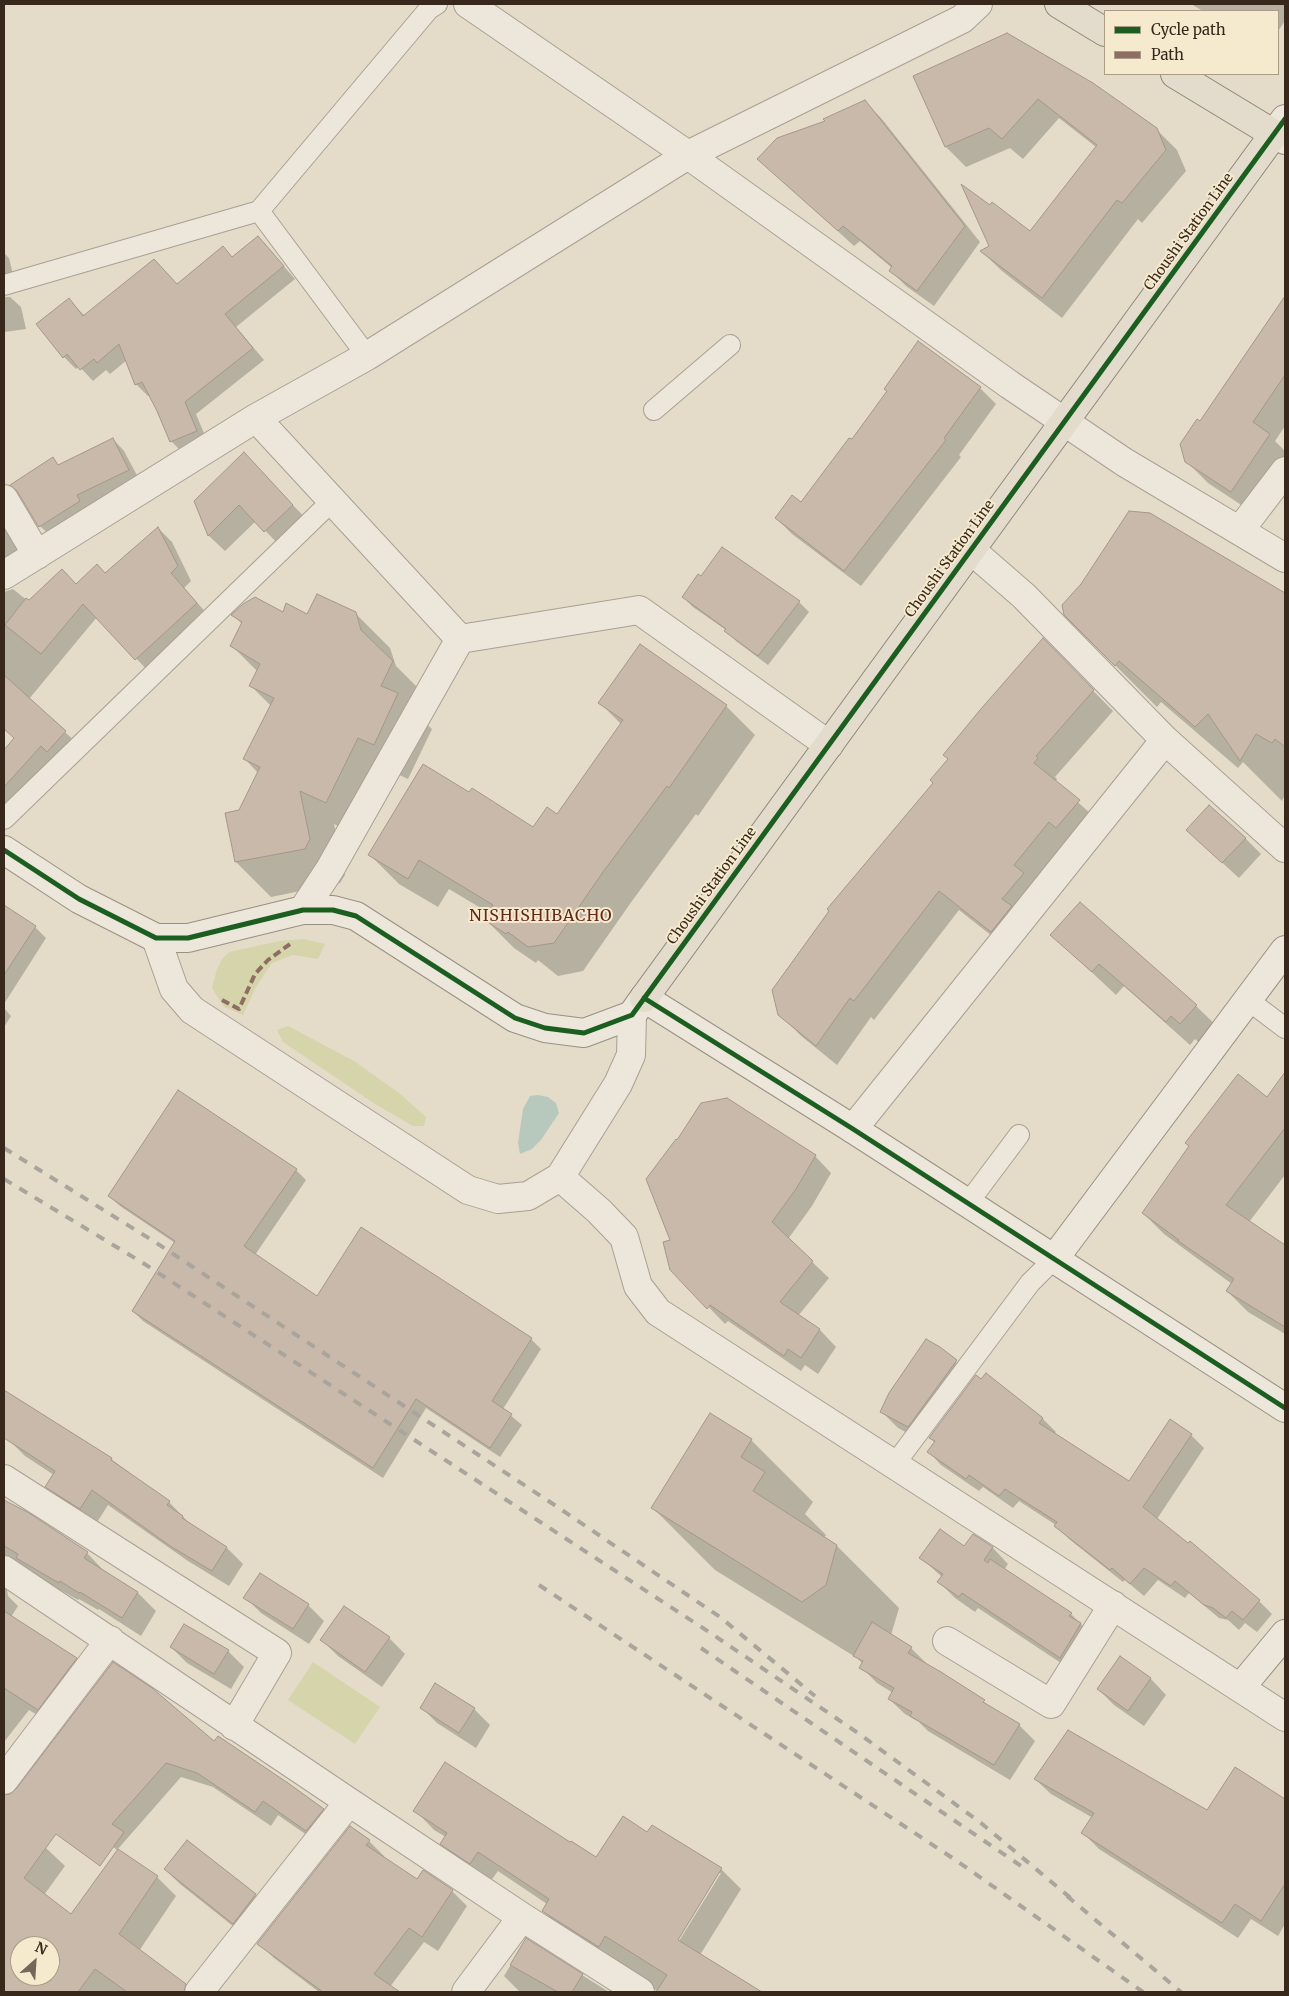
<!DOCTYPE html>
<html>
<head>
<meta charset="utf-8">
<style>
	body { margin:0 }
	#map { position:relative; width:1289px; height:1996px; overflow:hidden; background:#e4dcc9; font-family:Merriweather,serif }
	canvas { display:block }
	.frame { position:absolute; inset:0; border:5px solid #37281b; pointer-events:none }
	.legend { position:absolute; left:1104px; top:10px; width:175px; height:65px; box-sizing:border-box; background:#f6eace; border:1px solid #aa9c86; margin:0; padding:6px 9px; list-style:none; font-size:15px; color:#37281b }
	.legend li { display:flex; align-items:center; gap:10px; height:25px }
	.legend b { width:25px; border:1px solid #aa9c86 }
	.north { position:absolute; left:10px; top:1936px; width:50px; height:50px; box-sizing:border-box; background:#f6eace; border:1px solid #aa9c86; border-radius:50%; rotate:26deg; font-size:14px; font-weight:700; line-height:20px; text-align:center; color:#37281b }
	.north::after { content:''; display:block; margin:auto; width:18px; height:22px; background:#746758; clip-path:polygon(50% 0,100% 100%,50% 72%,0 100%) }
</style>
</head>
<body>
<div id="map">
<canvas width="1289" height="1996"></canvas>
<div class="frame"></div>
<ul class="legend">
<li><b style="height:6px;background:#1b5e20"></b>Cycle path</li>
<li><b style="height:6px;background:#8d6e63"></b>Path</li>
</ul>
<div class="north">N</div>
</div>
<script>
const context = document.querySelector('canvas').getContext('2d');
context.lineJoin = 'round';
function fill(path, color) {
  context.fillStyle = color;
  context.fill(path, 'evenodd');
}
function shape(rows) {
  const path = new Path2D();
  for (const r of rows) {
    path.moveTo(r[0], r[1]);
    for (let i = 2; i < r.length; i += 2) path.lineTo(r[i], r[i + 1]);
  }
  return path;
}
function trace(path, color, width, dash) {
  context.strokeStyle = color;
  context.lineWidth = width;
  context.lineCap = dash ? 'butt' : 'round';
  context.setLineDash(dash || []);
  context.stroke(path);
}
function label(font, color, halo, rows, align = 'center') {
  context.font = font + ' Merriweather,serif';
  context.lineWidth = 4;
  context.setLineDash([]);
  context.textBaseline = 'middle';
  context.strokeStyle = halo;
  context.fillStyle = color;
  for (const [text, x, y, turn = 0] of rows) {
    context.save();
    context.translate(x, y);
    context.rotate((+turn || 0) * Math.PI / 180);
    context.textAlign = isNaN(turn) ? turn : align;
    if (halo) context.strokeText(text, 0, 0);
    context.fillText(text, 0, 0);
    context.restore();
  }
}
const green = shape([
	[304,939,325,944,318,959,293,955,272,963,256,987,243,1015,224,1007,212,988,217,969,222,959,229,952,280,941],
	[288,1026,354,1061,399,1093,426,1117,424,1126,413,1126,375,1104,283,1042,277,1030],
	[313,1662,380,1707,355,1744,288,1700]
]);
const water = shape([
	[538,1095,548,1097,556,1103,559,1113,541,1140,532,1149,520,1154,518,1143,523,1109,530,1096]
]);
const shadow = shape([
	[1191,4,1285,4,1285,21,1278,31,1278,11,1203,11],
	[1007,34,1156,129,1177,150,1186,171,1142,223,1138,219,1062,318,1002,271,982,252,1030,233,1096,147,1059,118,1023,159,1010,148,966,167,946,147],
	[865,102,881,118,980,242,934,306,906,286,890,270,892,268,860,241,854,246,759,159],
	[258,237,295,279,236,327,264,360,196,414,208,443,183,453,171,441,151,396,148,396,136,384,127,360,110,374,106,370,93,381,79,366,76,369,64,357,69,300,85,316,177,285,223,248,233,258],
	[4,253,9,258,15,283,4,293],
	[1285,296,1285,426,1275,441,1285,451,1285,462,1252,512,1208,483,1186,461,1200,423],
	[4,297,10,297,21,307,26,329,4,332],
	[980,388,996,404,959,455,961,457,861,586,792,534,776,518,802,504,852,441],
	[113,439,124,451,140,481,87,507,91,513,52,537,40,526,53,459,59,466],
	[260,470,308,521,281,547,256,521,225,551,209,536,195,501],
	[1150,515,1285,594,1285,795,1282,801,1243,762,1238,768,1161,702,1157,707,1115,665],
	[4,521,25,558,4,574],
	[158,528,172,542,191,581,184,588,210,617,150,673,97,617,29,699,79,745,11,808,4,802,4,752,15,738,4,727,4,592,13,589,29,602,105,574],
	[722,548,799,602,809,612,768,665,736,641,726,630,693,607,683,597,701,577],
	[283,613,308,616,355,613,390,648,396,666,427,697,418,716,432,729,408,779,393,772,360,837,334,824,345,875,340,883,271,897,236,862,227,814,239,811,258,773,245,759,271,706,251,686,258,672,231,645,242,624,233,615],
	[1043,640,1113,711,1055,777,1057,779,1055,782,1099,821,1011,951,959,910,874,1020,871,1017,837,1065,800,1035,780,1014,935,783],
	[600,703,726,706,755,735,698,816,696,814,632,901,583,971,558,976,538,960,536,963,514,948,485,919,489,913,449,889,438,907,399,884,370,855,470,794,533,828,557,816,621,724],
	[1245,838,1261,854,1239,878,1204,846],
	[4,905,35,927,46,938,4,1004],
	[1052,935,1196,1006,1220,1029,1204,1047,1195,1039,1190,1045,1124,986,1116,995],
	[4,1008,11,1016,4,1027],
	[1278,1084,1285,1089,1285,1175,1249,1222,1285,1247,1285,1334,1248,1312,1227,1291,1232,1284,1164,1234,1143,1213,1267,1098],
	[815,1156,831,1173,812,1206,788,1239,829,1278,798,1316,820,1330,836,1347,818,1374,805,1365,801,1371,728,1321,725,1324,672,1269,672,1241],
	[296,1170,306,1180,255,1255,317,1297,531,1339,541,1349,503,1409,522,1425,500,1457,426,1408,383,1478,143,1321,133,1311,175,1243,120,1206,109,1196],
	[940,1348,973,1377,924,1442,898,1428,882,1412],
	[986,1374,1043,1419,1056,1432,1054,1434,1130,1483,1191,1435,1204,1448,1157,1519,1259,1601,1272,1614,1257,1632,1245,1623,1239,1630,1228,1620,1219,1618,1189,1593,1185,1598,1158,1580,1144,1596,1125,1580,1123,1582,1069,1539,1056,1525,1019,1501,1013,1508,983,1487,979,1491,941,1465,929,1452,935,1443,930,1438],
	[29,1407,111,1459,169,1502,192,1526,227,1548,243,1564,229,1586,188,1561,108,1505,96,1524,63,1502,47,1486,54,1475,25,1456,9,1440],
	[751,1440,813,1502,805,1514,826,1535,824,1538,837,1546,899,1608,891,1635,911,1648,927,1664,927,1665,1019,1725,1035,1741,1010,1780,928,1731,919,1722,905,1714,889,1699,893,1693,877,1683,861,1667,863,1664,857,1658,715,1570,653,1508],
	[4,1501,87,1553,105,1572,138,1593,156,1611,141,1636,99,1609,98,1610,79,1599,78,1600,37,1577,9,1580,7,1589,8,1596,18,1606,11,1617,76,1659,94,1678,57,1727,29,1710,4,1742],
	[973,1536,993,1548,1008,1564,1004,1570,1071,1614,1087,1630,1076,1673,978,1608,975,1612,955,1598,939,1582,942,1577,921,1558,964,1548],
	[260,1574,308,1605,324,1621,309,1644,261,1613,245,1597],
	[389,1638,405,1654,382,1687,338,1656,322,1640],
	[171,1647,228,1651,244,1667,231,1689,187,1663],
	[1120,1658,1151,1679,1166,1695,1144,1726,1114,1705,1098,1689],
	[421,1707,474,1709,490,1725,476,1748,437,1723],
	[215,1743,323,1810,338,1825,321,1845,278,1815,271,1826,213,1787,181,1777,117,1850,43,1791],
	[1235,1769,1285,1801,1285,1924,1278,1936,1251,1919,1238,1938,1099,1849,1083,1833,1093,1818,1051,1794,1035,1779,1208,1811],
	[415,1810,597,1859,648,1833,652,1826,721,1869,741,1889,700,1955,741,1980,753,1992,667,1992,673,1983,671,1981,664,1992,657,1992,656,1990,563,1930,543,1911,547,1904,498,1871,490,1882,461,1863,442,1844,446,1837,434,1830],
	[718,1873,721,1873,676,1946,674,1945],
	[4,1820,46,1848,65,1866,44,1895,71,1915,136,1862,157,1877,176,1896,139,1951,177,1979,190,1992,4,1992],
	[20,1946,50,1946,50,1976,20,1976],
	[369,1841,384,1856,383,1858,417,1881,452,1891,467,1906,438,1951,424,1942,389,1988,393,1992,319,1992,274,1958,259,1943],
	[187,1842,255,1895,270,1910,248,1938,180,1884,165,1869],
	[526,1940,609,1992,520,1992,504,1976]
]);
const building = shape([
	[1007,33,1093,83,1157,128,1166,150,1122,203,1117,200,1042,298,980,251,989,246,961,184,990,205,992,202,1030,231,1097,145,1038,99,1002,139,989,128,945,147,913,76,1007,33],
	[865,100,965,226,917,291,889,271,892,266,843,226,838,231,757,159,777,138,825,121,823,119,865,100],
	[258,236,284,266,225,314,253,348,185,402,197,431,170,442,157,411,142,382,135,385,119,344,97,363,94,359,80,370,67,354,63,358,36,324,69,298,83,316,154,259,177,284,223,246,232,257,258,236],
	[1285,296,1285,375,1253,422,1270,434,1231,492,1185,462,1180,444,1197,419,1200,421,1285,296],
	[918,341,981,387,944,438,946,440,844,571,775,518,792,495,801,502,849,438,852,439,887,391,884,389,918,341],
	[113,438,129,470,77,495,80,501,39,527,38,526,17,491,10,485,53,457,58,465,113,438],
	[244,452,293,505,264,532,239,505,208,536,194,501,244,452],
	[1129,511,1150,513,1285,593,1285,747,1275,739,1272,743,1256,734,1240,761,1208,714,1195,727,1119,661,1115,666,1064,615,1062,605,1081,584,1129,511],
	[158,527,178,566,171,573,197,603,135,660,83,604,41,654,5,625,26,598,29,600,62,569,76,584,97,564,105,573,158,527],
	[722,547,800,601,758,656,724,631,726,629,682,597,698,574,701,576,722,547],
	[317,594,356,612,361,630,393,661,381,686,398,693,374,745,358,738,326,803,300,791,310,839,305,849,235,862,225,813,239,810,260,767,243,759,274,698,249,686,260,664,230,646,242,622,231,615,243,604,255,597,283,612,286,603,307,614,317,594],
	[1043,638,1094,690,1036,756,1038,758,1034,763,1080,800,1056,828,1049,822,1014,865,1024,873,1002,899,1012,906,991,932,939,891,854,1001,850,998,816,1046,778,1015,772,990,829,911,827,909,933,783,930,780,948,759,943,755,980,710,1043,638],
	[640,644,727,705,669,788,667,786,603,872,554,943,528,947,508,932,506,934,483,919,493,905,419,860,408,879,368,855,423,764,469,792,472,788,533,827,547,807,557,814,623,720,598,703,640,644],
	[4,675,66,731,47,752,41,746,4,787,4,750,14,738,4,729,4,675],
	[1209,805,1246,838,1222,863,1186,830,1209,805],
	[1080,902,1197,1005,1180,1024,1171,1016,1166,1022,1099,964,1092,972,1050,935,1080,902],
	[4,905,36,926,4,975,4,905],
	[1285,1072,1285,1128,1226,1205,1285,1245,1285,1327,1226,1291,1234,1279,1178,1241,1179,1240,1142,1213,1189,1146,1185,1143,1238,1074,1267,1097,1285,1072],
	[178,1090,297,1169,244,1246,317,1296,361,1227,532,1338,492,1401,512,1414,490,1448,416,1399,373,1468,132,1311,175,1241,108,1196,178,1090],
	[727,1098,816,1155,796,1189,772,1222,813,1261,780,1302,820,1329,801,1358,788,1349,784,1356,710,1305,707,1309,670,1270,663,1242,670,1240,646,1179,676,1139,677,1140,701,1103,727,1098],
	[926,1339,940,1347,957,1360,908,1427,880,1412,889,1393,926,1339],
	[986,1373,1043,1418,1039,1423,1129,1481,1170,1419,1192,1434,1143,1507,1188,1543,1190,1541,1260,1600,1243,1620,1232,1611,1226,1618,1213,1608,1204,1605,1175,1581,1171,1586,1144,1568,1130,1584,1112,1568,1110,1570,1054,1526,1057,1522,1005,1489,999,1496,969,1475,966,1479,927,1452,935,1441,929,1438,976,1375,981,1379,986,1373],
	[4,1390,112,1458,111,1460,170,1501,167,1505,183,1516,182,1518,227,1547,212,1571,170,1546,92,1490,80,1509,45,1487,55,1471,4,1438,4,1390],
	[710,1413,752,1439,741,1457,765,1472,753,1491,837,1545,826,1585,802,1602,651,1508,710,1413],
	[4,1500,29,1513,88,1552,84,1558,138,1592,122,1618,80,1592,79,1593,60,1581,59,1583,16,1558,18,1554,4,1546,4,1500],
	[940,1529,964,1546,973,1534,993,1547,984,1560,988,1563,990,1559,1072,1613,1069,1616,1081,1623,1060,1658,962,1593,959,1597,937,1582,943,1574,919,1558,940,1529],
	[260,1573,309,1604,293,1629,243,1598,260,1573],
	[344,1606,390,1637,365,1672,320,1640,344,1606],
	[4,1611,77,1658,38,1710,4,1688,4,1611],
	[872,1622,912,1647,908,1653,941,1672,985,1700,983,1702,1020,1724,994,1765,910,1716,912,1712,888,1699,894,1688,859,1668,863,1661,853,1656,872,1622],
	[184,1624,229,1650,214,1674,170,1647,184,1624],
	[1120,1656,1151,1678,1128,1711,1097,1689,1120,1656],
	[113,1662,152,1688,214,1741,218,1736,288,1783,324,1809,306,1831,263,1801,255,1812,197,1773,166,1763,112,1824,124,1832,100,1866,56,1834,24,1878,71,1914,118,1849,158,1876,119,1934,186,1984,184,1992,127,1992,95,1969,78,1992,4,1992,4,1795,10,1794,16,1789,113,1662],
	[20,1946,50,1946,50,1976,20,1976,20,1946],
	[435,1683,475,1708,459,1733,420,1708,435,1683],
	[1068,1730,1207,1810,1235,1767,1285,1799,1285,1884,1261,1921,1235,1904,1222,1923,1081,1833,1094,1813,1034,1779,1068,1730],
	[445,1762,570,1842,571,1841,596,1857,623,1816,647,1832,652,1825,722,1868,678,1940,762,1992,656,1992,667,1975,605,1936,599,1947,542,1911,549,1899,478,1852,470,1864,440,1844,447,1833,413,1811,445,1762],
	[350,1826,370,1840,366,1845,417,1879,423,1870,453,1890,422,1937,409,1928,374,1974,400,1992,323,1992,257,1944,350,1826],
	[187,1840,256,1894,233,1924,164,1869,187,1840],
	[526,1938,583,1974,572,1992,558,1992,510,1965,526,1938]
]);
const lane = shape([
	[259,211,367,356],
	[4,285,259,211,429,9,437,4],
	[654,410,730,345],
	[4,819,332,501],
	[1248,1000,1285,1028],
	[968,1203,1019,1135],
	[894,1465,1030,1283,1054,1259]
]);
const street = shape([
	[468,4,688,155,1010,385,1124,462,1285,558],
	[256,418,460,639],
	[4,499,37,555],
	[1240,530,1285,471],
	[971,550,1024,596,1165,740,1285,848],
	[4,575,256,418,367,356,688,155,962,19,978,4],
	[460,639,639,610,829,745],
	[303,910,330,869,460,639],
	[156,938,174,989,192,1010,468,1190,498,1199,528,1196,560,1177,618,1084,631,1055,632,1015],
	[853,1129,1165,740],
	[560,1177,599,1211,624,1237,638,1286,658,1312,1285,1717],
	[4,1479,277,1653,234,1726],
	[4,1570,349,1802,522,1917,640,1992],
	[947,1641,1051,1704,1113,1605],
	[4,1780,110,1640],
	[199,1992,349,1802],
	[466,1992,522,1917]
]);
const secondary = shape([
	[1285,119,1274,134,1285,140],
	[4,850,79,899,156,938,188,938,303,910,333,910,356,916,515,1018,545,1028,584,1033,632,1015,644,998,853,1129,1285,1408],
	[1054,1259,1285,950],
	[1241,1687,1285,1634]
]);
const primary = shape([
	[1059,4,1105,32],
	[644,998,1274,134,1175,74]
]);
const rail = shape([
	[4,1148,155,1242,553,1504,720,1617,815,1696],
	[4,1179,143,1263,709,1632,858,1733,981,1823,1073,1900],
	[539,1585,957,1861,1143,1992],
	[701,1648,1027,1870],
	[1067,1896,1181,1992]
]);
const quiet = shape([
	[222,1000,239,1009,255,974,268,960,290,944]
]);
const cycleway = shape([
	[4,850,79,899,156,938,188,938,303,910,333,910,356,916,515,1018,545,1028,584,1033,632,1015,1285,119],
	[644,998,853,1129,1285,1408]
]);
const streetNames = [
	["Choushi Station Line",1189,232,-54],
	["Choushi Station Line",950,559,-54],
	["Choushi Station Line",712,886,-54]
];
const quarterNames = [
	["NISHISHIBACHO",541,916]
];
fill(green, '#d5d4ab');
fill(water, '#b6c9bc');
fill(shadow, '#0003');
fill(building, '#c8b9aa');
trace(building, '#a49789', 1);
trace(lane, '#a9a093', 22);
trace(street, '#a9a093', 30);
trace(secondary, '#989083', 30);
trace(primary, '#8e867a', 30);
trace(lane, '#ece6db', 20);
trace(street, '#ece6db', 28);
trace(secondary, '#ece6db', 28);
trace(primary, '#e3dccc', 28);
trace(rail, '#aaa59c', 4, [9, 9]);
trace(quiet, '#8d6e63', 4, [8, 4]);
trace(cycleway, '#1b5e20', 5);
label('14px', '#37281b', '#f6eace', streetNames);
context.letterSpacing = '1px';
label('16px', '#652719', '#f6eace', quarterNames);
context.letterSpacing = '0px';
</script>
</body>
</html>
